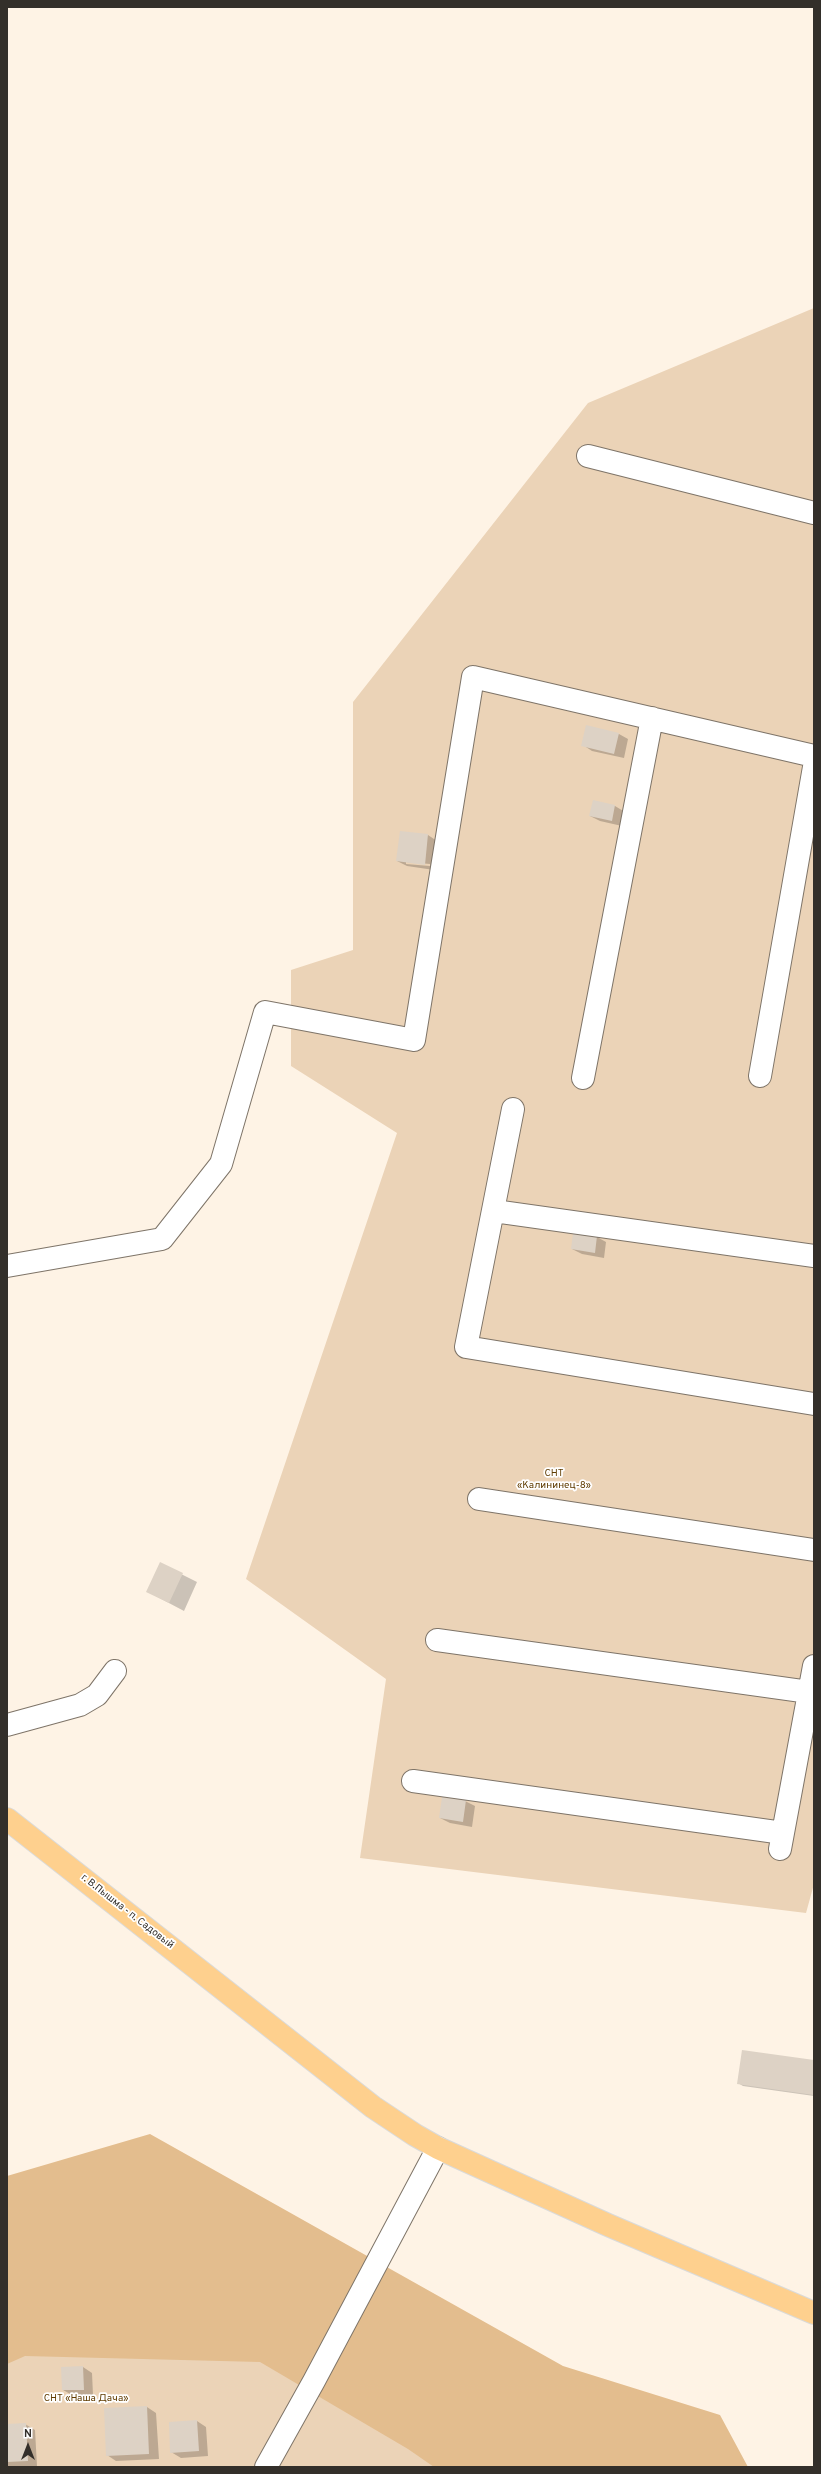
<!DOCTYPE html>
<html>
<head>
<meta charset="utf-8">
<style>
	body { margin:0 }
	#map { position:relative; width:821px; height:2474px; overflow:hidden; background:#fef3e5; font-family:Overpass,sans-serif }
	canvas { display:block }
	.frame { position:absolute; inset:0; border:8px solid #332f2a; pointer-events:none }
	.north { position:absolute; left:8px; top:2426px; width:40px; height:40px; -webkit-text-stroke:3px #fff; paint-order:stroke; rotate:0deg; font-size:11px; font-weight:700; line-height:16px; text-align:center; color:#332f2a }
	.north::after { content:''; display:block; margin:auto; width:14px; height:18px; background:#332f2a; clip-path:polygon(50% 0,100% 100%,50% 72%,0 100%) }
</style>
</head>
<body>
<div id="map">
<canvas width="821" height="2474"></canvas>
<div class="frame"></div>
<div class="north">N</div>
</div>
<script>
const context = document.querySelector('canvas').getContext('2d');
context.lineJoin = 'round';
function fill(path, color) {
  context.fillStyle = color;
  context.fill(path, 'evenodd');
}
function shape(rows) {
  const path = new Path2D();
  for (const r of rows) {
    path.moveTo(r[0], r[1]);
    for (let i = 2; i < r.length; i += 2) path.lineTo(r[i], r[i + 1]);
  }
  return path;
}
function trace(path, color, width, dash) {
  context.strokeStyle = color;
  context.lineWidth = width;
  context.lineCap = dash ? 'butt' : 'round';
  context.setLineDash(dash || []);
  context.stroke(path);
}
function label(font, color, halo, rows, align = 'center') {
  context.font = font + ' Overpass,sans-serif';
  context.lineWidth = 3.5;
  context.setLineDash([]);
  context.textBaseline = 'middle';
  context.strokeStyle = halo;
  context.fillStyle = color;
  for (const [text, x, y, turn = 0] of rows) {
    context.save();
    context.translate(x, y);
    context.rotate((+turn || 0) * Math.PI / 180);
    context.textAlign = isNaN(turn) ? turn : align;
    if (halo) context.strokeText(text, 0, 0);
    context.fillText(text, 0, 0);
    context.restore();
  }
}
const green = shape([
	[814,308,814,1884,806,1913,360,1858,386,1679,246,1579,397,1133,291,1066,291,970,353,950,353,702,588,403],
	[7,2330,266,2336,481,2467,7,2467]
]);
const forest = shape([
	[150,2134,563,2366,720,2415,748,2467,434,2467,408,2449,260,2362,25,2356,7,2364,7,2176]
]);
const shadow = shape([
	[619,734,628,739,624,758,592,751,583,745],
	[594,801,615,806,625,812,622,826,600,821,590,816],
	[428,835,437,841,434,870,407,866,397,861],
	[406,862,430,864,430,866,406,864],
	[597,1237,606,1242,604,1258,582,1254,572,1249],
	[161,1564,197,1582,184,1611,148,1592],
	[465,1801,475,1806,472,1827,450,1823,440,1818],
	[814,2061,814,2096,743,2086,738,2083],
	[83,2367,92,2373,93,2395,72,2395,63,2390],
	[147,2407,156,2413,159,2459,116,2461,107,2455],
	[197,2421,206,2427,208,2456,181,2458,171,2452],
	[25,2424,35,2430,37,2466,7,2467,7,2425]
]);
const building = shape([
	[586,725,619,733,614,754,581,746],
	[593,800,615,805,612,821,589,816],
	[400,831,428,834,425,865,396,861],
	[573,1233,597,1236,595,1253,571,1249],
	[160,1562,183,1573,169,1603,146,1592],
	[442,1797,466,1800,463,1822,439,1818],
	[742,2050,814,2060,814,2095,737,2084],
	[83,2366,84,2390,62,2390,61,2367],
	[147,2406,149,2454,106,2456,104,2408],
	[197,2420,199,2451,170,2453,169,2422],
	[26,2423,28,2461,7,2462,7,2424]
]);
const minor = shape([
	[588,456,814,513],
	[760,1076,814,767],
	[583,1078,652,718],
	[513,1109,466,1347,814,1404],
	[494,1211,814,1256],
	[7,1266,162,1239,221,1164,265,1012,414,1040,473,677,814,756],
	[479,1499,814,1550],
	[437,1640,809,1692],
	[7,1725,80,1705,97,1695,115,1671],
	[413,1781,783,1833],
	[780,1849,814,1666],
	[266,2467,314,2381,438,2148]
]);
const major = shape([
	[7,1819,373,2107,415,2135,438,2148,608,2225,814,2313]
]);
const parkNames = [
	["СНТ",554,1474],
	["«Калининец-8»",554,1486],
	["СНТ «Наша Дача»",86,2399]
];
const streetNames = [
	["г. В.Пышма - п. Садовый",127,1912,38]
];
fill(green, '#ebd3b7');
fill(forest, '#e3bd8e');
fill(shadow, '#0003');
fill(building, '#ddd2c5');
trace(minor, '#7e7468', 24);
trace(major, '#dadad9', 24);
trace(minor, '#fff', 22);
trace(major, '#fed08e', 22);
label('10px', '#603c00', '#fff', parkNames);
label('10px', '#332f2a', '#fff', streetNames);
</script>
</body>
</html>
